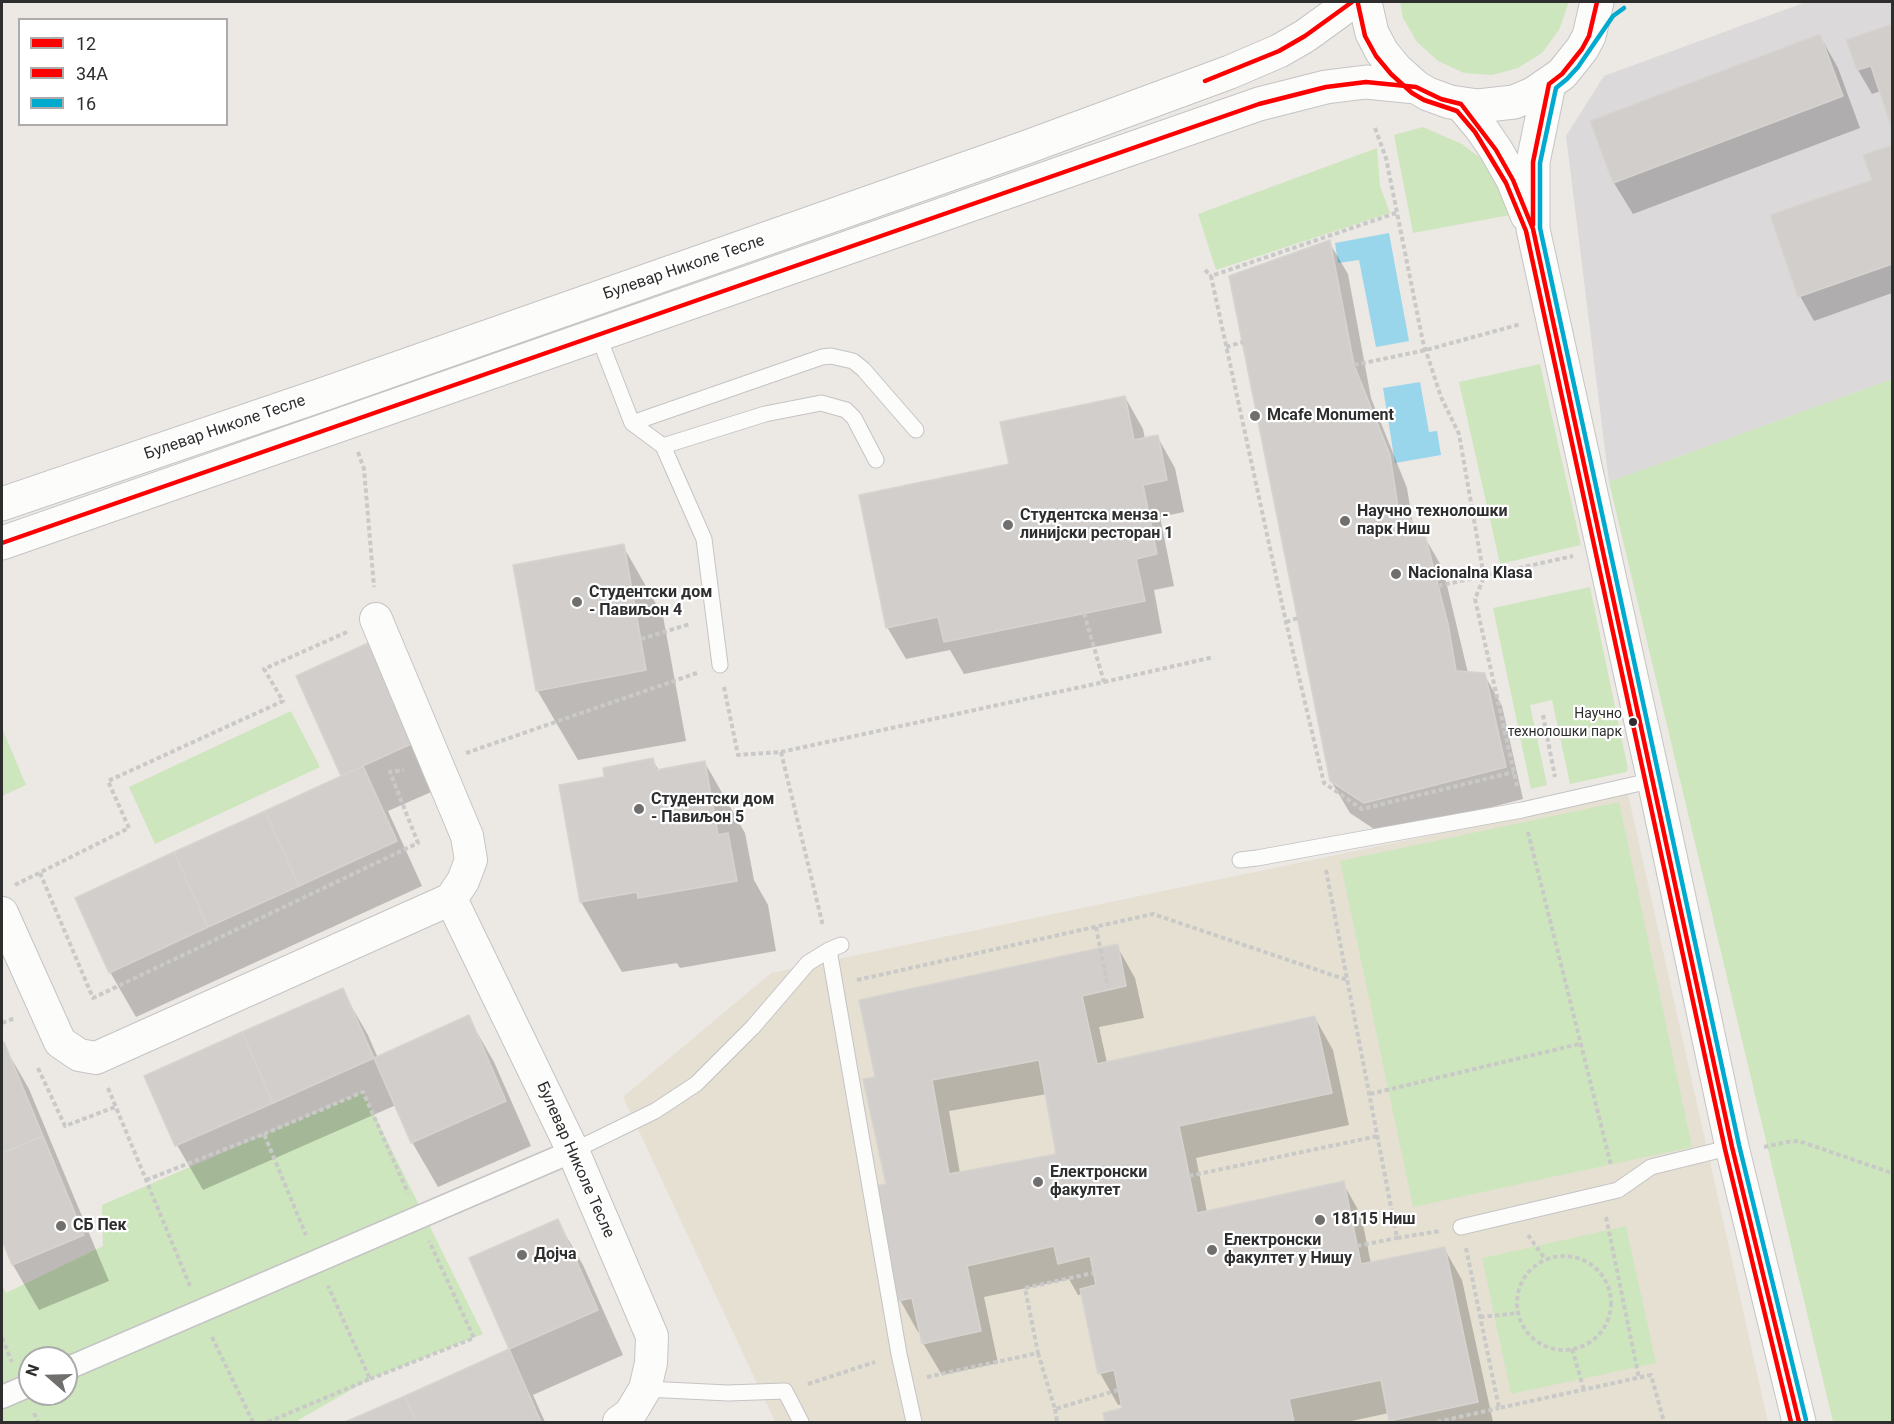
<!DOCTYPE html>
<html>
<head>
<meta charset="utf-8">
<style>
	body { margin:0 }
	#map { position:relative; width:1894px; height:1424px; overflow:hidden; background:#ece8e4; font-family:Roboto,sans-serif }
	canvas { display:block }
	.frame { position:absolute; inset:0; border:3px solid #2e2e2e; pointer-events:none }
	.legend { position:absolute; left:18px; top:18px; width:210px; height:108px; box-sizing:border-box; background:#fff; border:2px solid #ababab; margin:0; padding:8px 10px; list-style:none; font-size:18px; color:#2e2e2e }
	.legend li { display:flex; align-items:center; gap:12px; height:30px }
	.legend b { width:30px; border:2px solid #ababab }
	.north { position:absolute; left:18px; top:1346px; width:60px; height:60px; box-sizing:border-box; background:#fff; border:2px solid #ababab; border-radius:50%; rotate:290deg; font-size:16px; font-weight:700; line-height:24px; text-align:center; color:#2e2e2e }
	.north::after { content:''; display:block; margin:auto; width:21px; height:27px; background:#706f6e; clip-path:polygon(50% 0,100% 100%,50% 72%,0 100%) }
</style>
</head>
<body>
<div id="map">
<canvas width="1894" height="1424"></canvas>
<div class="frame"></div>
<ul class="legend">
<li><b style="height:8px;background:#f00"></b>12</li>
<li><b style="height:8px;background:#f00"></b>34А</li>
<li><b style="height:8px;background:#00a9ce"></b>16</li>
</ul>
<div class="north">N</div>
</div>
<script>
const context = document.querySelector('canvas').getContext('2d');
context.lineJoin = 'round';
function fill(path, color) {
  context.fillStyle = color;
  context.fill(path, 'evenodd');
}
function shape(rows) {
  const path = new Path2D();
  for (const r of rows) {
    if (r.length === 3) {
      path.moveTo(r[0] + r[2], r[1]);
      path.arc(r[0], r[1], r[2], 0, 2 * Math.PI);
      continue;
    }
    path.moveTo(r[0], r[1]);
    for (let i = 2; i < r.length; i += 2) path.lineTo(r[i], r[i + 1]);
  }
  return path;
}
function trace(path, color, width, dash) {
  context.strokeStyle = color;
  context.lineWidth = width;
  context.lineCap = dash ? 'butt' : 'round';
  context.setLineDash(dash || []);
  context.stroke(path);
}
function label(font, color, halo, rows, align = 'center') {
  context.font = font + ' Roboto,sans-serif';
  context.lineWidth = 4.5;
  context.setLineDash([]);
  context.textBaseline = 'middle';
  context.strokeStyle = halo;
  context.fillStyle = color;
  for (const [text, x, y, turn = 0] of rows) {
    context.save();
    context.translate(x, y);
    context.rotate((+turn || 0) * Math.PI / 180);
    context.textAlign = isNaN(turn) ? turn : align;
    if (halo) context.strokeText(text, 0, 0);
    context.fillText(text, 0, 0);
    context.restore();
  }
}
const industrial = shape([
	[1806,2,1892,2,1892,379,1609,482,1566,136,1604,76]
]);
const education = shape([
	[1628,794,1768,1422,775,1422,623,1097,771,973]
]);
const green = shape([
	[1400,2,1569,2,1559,30,1542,53,1518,68,1492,75,1464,73,1438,61,1417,42,1403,18],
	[1423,127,1462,144,1479,157,1492,172,1499,186,1510,215,1413,233,1394,135],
	[1377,148,1380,186,1390,213,1216,270,1198,214],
	[1540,364,1581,545,1500,564,1459,382],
	[1892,379,1892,1422,1833,1422,1609,482],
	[1590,587,1628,769,1626,772,1570,784,1552,700,1530,705,1547,785,1531,789,1493,608],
	[291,711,320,767,155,844,129,787],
	[2,728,26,785,2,796],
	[1619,802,1692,1147,1413,1207,1340,861],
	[363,1092,483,1334,370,1379,295,1422,2,1422,2,1285,6,1293,103,1246,102,1205],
	[30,1358,66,1358,66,1394,30,1394],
	[1626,1226,1656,1363,1511,1394,1482,1258]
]);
const water = shape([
	[1389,233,1409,341,1376,347,1359,260,1338,263,1335,243],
	[1420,382,1429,432,1437,431,1441,455,1395,463,1383,388]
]);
const shadow = shape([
	[1892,26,1892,124,1881,91,1872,94,1858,70,1848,41],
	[1820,36,1838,68,1860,128,1633,214,1614,183],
	[1892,147,1892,293,1814,321,1800,296,1873,181,1865,156],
	[1329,242,1348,274,1371,398,1407,488,1413,525,1424,536,1443,569,1468,673,1484,674,1502,706,1523,799,1383,835,1350,813,1331,781],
	[1125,397,1143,429,1145,439,1157,436,1175,468,1184,512,1160,517,1174,586,1154,590,1162,633,964,674,950,650,906,659,887,627,1011,465],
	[623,546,663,616,686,741,578,760,537,690],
	[367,645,393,690,438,789,388,811,422,886,136,1017,110,972,343,777,298,677],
	[653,760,659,771,705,763,745,833,754,880,768,905,776,951,680,968,677,963,622,972,581,902,606,778],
	[1117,946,1135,978,1144,1018,1099,1027,1107,1063,1315,1018,1333,1050,1349,1125,1196,1158,1207,1212,1343,1183,1361,1215,1371,1264,1444,1248,1462,1280,1493,1422,1392,1422,1389,1413,1347,1422,1107,1422,1105,1414,1124,1409,1123,1404,1118,1405,1100,1373,1082,1294,1078,1295,1069,1279,984,1297,998,1363,942,1375,923,1343,921,1332,918,1332,900,1300,877,1078],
	[1047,1094,1057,1155,960,1173,949,1111],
	[342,990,368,1035,378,1058,468,1017,494,1062,531,1146,438,1187,412,1142,396,1105,203,1190,177,1145,146,1077],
	[3,1044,29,1089,109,1281,39,1310,13,1265,2,1236,2,1045],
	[557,1220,583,1265,623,1355,533,1395,545,1422,349,1422,510,1350,471,1259]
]);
const building = shape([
	[1892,24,1892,129,1871,66,1857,70,1846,40,1892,24],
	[1820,34,1843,96,1613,183,1590,121,1820,34],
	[1892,145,1892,264,1798,297,1770,215,1872,180,1863,155,1892,145],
	[1330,240,1354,365,1390,455,1398,507,1425,535,1448,624,1456,671,1485,673,1506,767,1364,803,1330,781,1229,276,1330,240],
	[1125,396,1134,440,1158,435,1167,480,1143,485,1157,554,1136,559,1145,601,944,642,938,617,886,628,859,495,1009,464,1000,422,1125,396],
	[624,544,646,670,536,691,513,565,624,544],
	[368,643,413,743,341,776,296,676,368,643],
	[653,758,656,770,705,761,718,835,728,833,737,881,638,898,637,892,580,902,559,785,604,777,603,768,653,758],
	[363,766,397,841,299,886,265,811,363,766],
	[265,811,299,886,208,927,174,852,265,811],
	[174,852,208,927,109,973,75,898,174,852],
	[1118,944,1126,986,1082,996,1097,1064,1315,1016,1332,1093,1179,1126,1197,1213,1344,1181,1361,1264,1445,1247,1478,1402,1389,1421,1381,1380,1289,1399,1294,1422,1105,1422,1103,1413,1122,1408,1114,1370,1098,1374,1080,1289,1096,1285,1090,1256,1058,1264,1054,1246,967,1266,981,1331,922,1344,912,1298,898,1301,874,1186,886,1184,863,1079,875,1077,859,1000,1118,944],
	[1039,1060,1056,1154,949,1174,932,1080,1039,1060],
	[343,988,374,1058,273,1103,242,1032,343,988],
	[469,1015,506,1101,411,1143,374,1058,469,1015],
	[242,1032,273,1103,175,1146,144,1076,242,1032],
	[4,1042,43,1136,2,1153,2,1043,4,1042],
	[43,1136,84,1235,12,1265,2,1240,2,1153,43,1136],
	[558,1219,598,1310,509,1349,469,1258,558,1219],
	[509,1349,541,1422,416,1422,405,1396,509,1349],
	[405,1396,416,1422,345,1422,405,1396]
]);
const path = shape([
	[1375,128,1386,158,1423,342,1441,397,1459,434,1484,577,1475,599,1517,786],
	[1396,213,1211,276,1286,622,1324,783,1362,809,1514,772],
	[1205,270,1211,276],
	[1226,347,1243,342],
	[1354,365,1426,350,1521,324],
	[358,452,364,469,374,587],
	[1438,586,1573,556],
	[1286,622,1298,618],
	[641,639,690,624],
	[1104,682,1214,657],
	[724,687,738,755,781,752,1104,682,1084,613],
	[1543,715,1555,777],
	[781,752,823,926],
	[466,753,697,673],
	[1528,832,1611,1165],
	[1326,870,1397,1238,1440,1231],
	[40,873,93,998,418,843,390,772,404,770],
	[15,885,129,828,108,781,283,701,264,669,347,632],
	[1096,927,1108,987],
	[857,980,1153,914,1347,980],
	[2,1023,15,1018],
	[38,1068,65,1126,115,1107],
	[108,1088,190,1286],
	[1370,1094,1579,1044],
	[264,1134,363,1092,408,1193],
	[1764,1147,1786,1142,1799,1141,1892,1173],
	[1189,1176,1378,1136],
	[146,1180,264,1134,306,1235],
	[1606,1217,1639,1378],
	[1528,1235,1545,1259],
	[1357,1246,1397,1238],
	[1466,1248,1499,1408,1651,1375,1664,1422],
	[1564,1303,47],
	[1480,1317,1518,1313],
	[212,1337,253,1422],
	[2,1338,12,1362],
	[1572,1349,1584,1390],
	[1038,1353,1055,1409,1118,1390],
	[927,1377,1038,1353,1025,1288,1093,1273],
	[370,1379,474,1338,429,1241],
	[808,1384,875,1362],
	[1055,1409,1057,1422],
	[34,1413,38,1422],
	[268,1422,370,1379,328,1286],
	[1437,1422,1499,1408]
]);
const service = shape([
	[598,335,632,423,663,446,704,539,720,665],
	[632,423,822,357,831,356,853,361,863,369,916,430],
	[663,446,765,414,821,403,846,410,854,418,876,460],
	[1240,860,1257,858,1522,810,1654,780],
	[829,950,899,1354,914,1422],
	[573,1151,655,1111,696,1084,753,1027,808,963,829,950,841,945],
	[1461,1227,1618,1190,1651,1167,1732,1147],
	[645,1389,728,1393,785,1391,801,1422]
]);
const pedestrian = shape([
	[66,1369,573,1151],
	[2,1397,30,1385]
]);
const minor = shape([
	[451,899,573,1151,652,1336,651,1363,645,1389,630,1414,619,1422],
	[2,913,60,1042,79,1055,96,1058,451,899,463,881,471,860,467,836,376,619]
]);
const secondary = shape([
	[1365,2,1372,33,1382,52,1396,69,1416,87,1428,94,1450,102,1478,106,1514,102,1533,94,1562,74,1582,49,1589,36,1597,2],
	[1549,84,1533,162,1533,229,1656,790,1732,1147,1799,1422],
	[1461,104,1481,128,1496,150,1513,180,1527,215],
	[2,504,324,394,1027,147,1230,72,1279,51,1305,36,1352,2],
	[2,543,1259,104,1326,87,1366,82,1416,87]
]);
const bus1 = shape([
	[1205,81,1279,51,1305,36,1352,2],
	[1533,225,1533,162,1549,84,1562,74,1582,49,1589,36,1597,2],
	[2,543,1259,104,1326,87,1366,82,1416,87,1441,99,1461,104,1496,150,1513,180,1533,229,1732,1147,1799,1422]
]);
const bus2 = shape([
	[1358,4,1365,36,1376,56,1391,74,1412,93,1424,100,1457,111,1475,132,1506,183,1526,231,1725,1149,1791,1422]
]);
const bus3 = shape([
	[1624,8,1613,16,1578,67,1567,79,1556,88,1540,163,1540,228,1739,1145,1806,1420]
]);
const markers = [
	[1255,416,6,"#706f6e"],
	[1345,521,6,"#706f6e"],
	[1008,525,6,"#706f6e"],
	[1396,574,6,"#706f6e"],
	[577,602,6,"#706f6e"],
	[1633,722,5,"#2e2e2e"],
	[639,809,6,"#706f6e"],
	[1038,1182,6,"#706f6e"],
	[1320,1220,6,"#706f6e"],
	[61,1226,6,"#706f6e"],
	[1212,1250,6,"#706f6e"],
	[522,1255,6,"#706f6e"]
];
const busNames = [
	["Научно",1622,714],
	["технолошки парк",1622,732]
];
const streetNames = [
	["Булевар Николе Тесле",684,268,-19],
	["Булевар Николе Тесле",225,428,-19],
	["Булевар Николе Тесле",575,1160,66]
];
const poiNames = [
	["Mcafe Monument",1267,416],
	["Научно технолошки",1357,512],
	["парк Ниш",1357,530],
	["Студентска менза -",1020,516],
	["линијски ресторан 1",1020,534],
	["Nacionalna Klasa",1408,574],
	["Студентски дом",589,593],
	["- Павиљон 4",589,611],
	["Студентски дом",651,800],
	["- Павиљон 5",651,818],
	["Електронски",1050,1173],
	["факултет",1050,1191],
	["18115 Ниш",1332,1220],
	["СБ Пек",73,1226],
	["Електронски",1224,1241],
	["факултет у Нишу",1224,1259],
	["Дојча",534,1255]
];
fill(industrial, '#dcd9db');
fill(education, '#e6e0d3');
fill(green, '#cee6be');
fill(water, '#99d6ec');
fill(shadow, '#0003');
fill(building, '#d1cecb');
trace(building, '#d7d4d0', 1.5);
trace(service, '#c5c4c5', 17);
trace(pedestrian, '#c5c4c5', 25);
trace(minor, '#c5c4c5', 34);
trace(secondary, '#c5c4c5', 35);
trace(path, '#c9c9c8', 4, [4.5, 3]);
trace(service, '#fcfcfb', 15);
trace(pedestrian, '#fcfcfb', 22);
trace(minor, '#fcfcfb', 32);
trace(secondary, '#fcfcfb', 33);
trace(bus1, '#f00', 4.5);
trace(bus2, '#f00', 4.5);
trace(bus3, '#00a9ce', 4.5);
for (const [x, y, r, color] of markers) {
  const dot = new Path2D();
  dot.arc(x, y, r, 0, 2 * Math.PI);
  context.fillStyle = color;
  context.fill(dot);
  trace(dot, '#fff', 2);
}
label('14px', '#2e2e2e', '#fff', busNames, 'right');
label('16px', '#2e2e2e', '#fff', streetNames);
label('bold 16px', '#2e2e2e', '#fff', poiNames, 'left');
</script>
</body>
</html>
